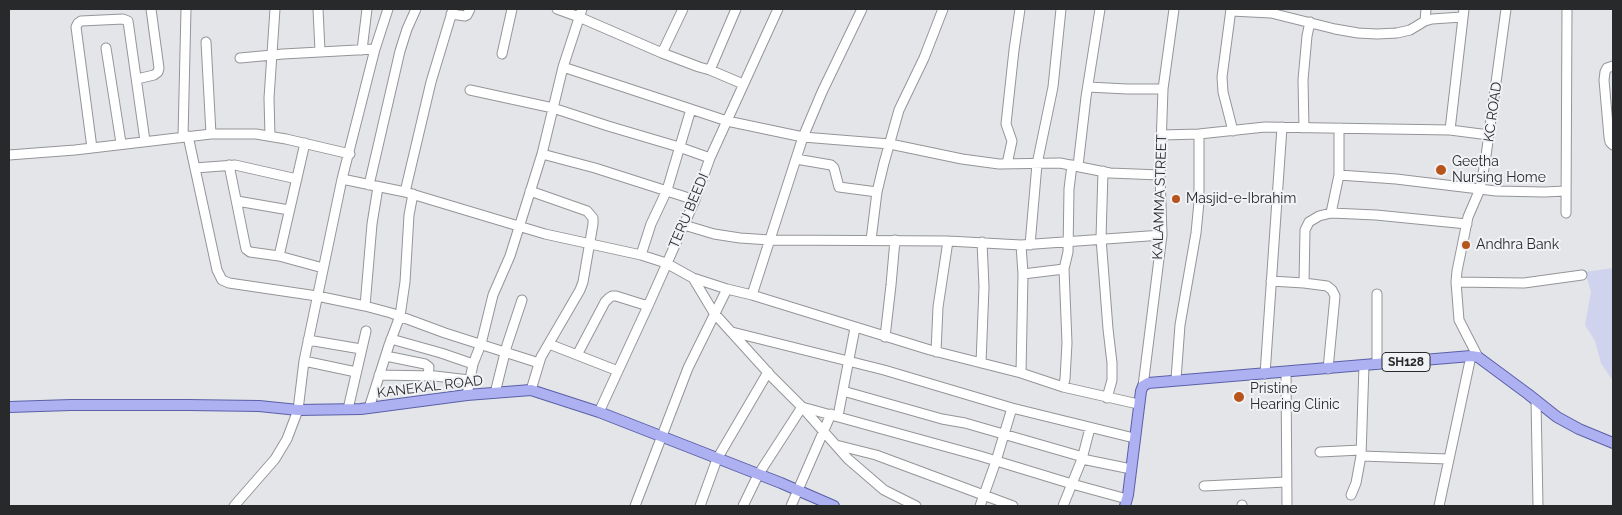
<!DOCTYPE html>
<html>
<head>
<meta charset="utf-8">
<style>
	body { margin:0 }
	#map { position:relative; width:1622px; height:515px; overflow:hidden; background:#e4e5e8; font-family:Raleway,sans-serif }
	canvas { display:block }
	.frame { position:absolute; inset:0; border:10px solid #28292a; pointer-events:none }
</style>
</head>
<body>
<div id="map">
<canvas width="1622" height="515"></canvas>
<div class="frame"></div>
</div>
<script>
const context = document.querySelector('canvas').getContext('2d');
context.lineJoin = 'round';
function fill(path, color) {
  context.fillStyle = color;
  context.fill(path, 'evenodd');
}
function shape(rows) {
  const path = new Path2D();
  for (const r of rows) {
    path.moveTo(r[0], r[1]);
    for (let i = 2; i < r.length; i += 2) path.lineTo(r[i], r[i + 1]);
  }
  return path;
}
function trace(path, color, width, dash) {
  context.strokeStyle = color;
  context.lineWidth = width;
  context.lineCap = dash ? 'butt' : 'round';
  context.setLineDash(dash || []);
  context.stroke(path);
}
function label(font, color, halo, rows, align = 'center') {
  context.font = font + ' Raleway,sans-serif';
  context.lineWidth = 4;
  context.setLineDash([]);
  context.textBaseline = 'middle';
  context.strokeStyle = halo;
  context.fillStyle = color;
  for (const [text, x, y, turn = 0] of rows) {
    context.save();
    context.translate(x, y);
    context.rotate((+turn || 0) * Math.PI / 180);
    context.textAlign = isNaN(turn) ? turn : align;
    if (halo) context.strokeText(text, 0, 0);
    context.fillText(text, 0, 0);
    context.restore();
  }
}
const green = shape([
	[1613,268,1613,381,1601,363,1595,341,1585,325,1591,292,1585,272]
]);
const minor = shape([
	[318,9,320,51],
	[557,9,579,17,662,53],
	[683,9,662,53,699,67,710,70,743,84],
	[1231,9,1222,77,1223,92,1233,131],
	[1231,11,1271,13,1335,29,1358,33,1377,34,1397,33,1410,30,1425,21,1432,19,1462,17],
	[451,14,465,16,467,15,470,9],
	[1425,21,1426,9],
	[206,42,211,134],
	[106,48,121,143],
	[362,50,367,9],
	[502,54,512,9],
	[240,58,283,54,375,49],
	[1613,66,1607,68,1605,72,1604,80,1609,137,1610,142,1613,145],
	[563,67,727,121,803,137,890,144,962,159,999,164,1060,163,1110,173,1160,175],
	[710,70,736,9],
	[137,79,154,75,158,72,159,68,151,9],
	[1088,87,1127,89,1163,89],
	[470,90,553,108,608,126,679,147,710,158],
	[1304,128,1303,80,1307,36,1310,22],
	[1450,130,1464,9],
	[1162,135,1199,134,1265,127,1450,130,1489,135],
	[188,136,217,270,222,280,229,283,317,296,365,306,391,313,445,333,539,363],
	[270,136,269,98,275,9],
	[183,137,186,9],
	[92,148,76,27,78,23,81,21,123,19,128,21,145,141],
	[542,154,595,168,695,200],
	[9,155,75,150,211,134,256,134,286,139,350,154],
	[796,159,831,165,834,168,839,187,877,192],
	[1007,164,1012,141,1006,124,1014,50,1020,9],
	[229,165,246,249,250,252,279,256,323,268],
	[1078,166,1086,97,1100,9],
	[195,168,235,165,297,179],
	[1103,171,1101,238,1108,329,1112,363,1112,380,1107,398],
	[1339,175,1396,179,1496,191,1544,192,1566,191],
	[342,179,405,192,545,234,641,255,666,263,693,278,727,289,752,295,930,350,1021,373,1063,387,1138,404],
	[369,185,400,51,407,29,416,9],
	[530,191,587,211,593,218,593,224,583,282,580,290,541,357,531,390],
	[405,192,431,82,453,9],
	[237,201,289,210],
	[1331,213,1339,175,1339,128],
	[1566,213,1567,9],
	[684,225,714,234,740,238,770,240,948,241,1021,245,1162,235],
	[871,240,877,192,884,163,899,110,924,58,943,9],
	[1021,245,1023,274,1021,373],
	[1030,245,1037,164,1053,87,1061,9],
	[641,255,651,224,667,190,691,109],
	[279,256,305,143],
	[1023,274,1064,269],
	[693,278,714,313,772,377,802,407,848,459,884,490,916,506],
	[1271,281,1304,283,1327,286,1332,290,1335,296,1328,369],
	[1456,282,1524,283,1582,275],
	[1304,283,1305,230,1309,222,1319,216,1331,213,1376,215,1467,224],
	[1377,294,1377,364],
	[752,295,803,137,822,92,862,9],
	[365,306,372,224,378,187],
	[732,332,884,370,1012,408,1134,438],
	[885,337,891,285,895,240],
	[391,339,441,353,473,364],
	[308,340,361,349],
	[549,344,618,371],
	[936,352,938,307,948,241],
	[577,355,605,302,609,298,612,296,616,296,648,306],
	[386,356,425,364,429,367,428,376],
	[1478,357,1459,320,1456,282,1457,271,1468,217,1480,189,1485,163,1506,9],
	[304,361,356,372],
	[981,363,984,287,982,242],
	[1286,372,1287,506],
	[1265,374,1282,127],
	[379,375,435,376,469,380],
	[1176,379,1180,325,1196,233,1199,202,1199,134],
	[1143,386,1162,235,1160,175,1163,89,1174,9],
	[1063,387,1065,379,1067,343,1064,269,1068,252,1069,189,1072,165],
	[843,391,942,419,965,423,1083,457],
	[495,393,507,345,522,300],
	[467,395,473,364,481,344,493,295,510,256,542,154,563,67,582,9],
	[1536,400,1538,506],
	[369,408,389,345,400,316,405,282,409,215,413,194],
	[348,409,366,331],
	[599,412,648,306,695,200,710,158,778,9],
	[838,416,855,328],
	[836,445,876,455,1013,506],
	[1320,452,1361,450],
	[1361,456,1448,459],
	[1082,459,1131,469],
	[1204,486,1286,482],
	[1351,495,1356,483,1361,456,1364,365],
	[1242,505,1242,506],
	[234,506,275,459,287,439,298,410,304,361,342,179,375,49,388,9],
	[635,506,688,368,727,289],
	[700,506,717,459,768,372],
	[743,506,758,475,802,407,980,456,1072,484,1127,499],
	[791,506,831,414],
	[980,506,996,461,1012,408],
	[1063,506,1082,459,1090,428],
	[1439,506,1471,356]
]);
const major = shape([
	[9,407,71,405,188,405,259,406,298,410,361,409,467,395,531,390,599,412,781,483,834,506],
	[1125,506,1128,495,1141,391,1143,386,1148,383,1471,356,1478,357,1528,394,1557,417,1579,429,1613,443]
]);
const markers = [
	[1441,170,6,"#b7541b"],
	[1176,199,5,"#b7541b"],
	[1466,245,5,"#b7541b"],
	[1239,397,6,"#b7541b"]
];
const shields = [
	[1406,362,48]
];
const shieldNames = [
	["SH128",1406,362]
];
const streetNames = [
	["KC ROAD",1493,112,-82],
	["KALAMMA STREET",1160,197,-88],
	["TERU BEEDI",689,211,-67],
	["KANEKAL ROAD",430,387,-7]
];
const poiNames = [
	["Geetha",1452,162],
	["Nursing Home",1452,178],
	["Masjid-e-Ibrahim",1186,199],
	["Andhra Bank",1476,245],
	["Pristine",1250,389],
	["Hearing Clinic",1250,405]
];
fill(green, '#cfd3ee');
trace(minor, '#949598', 11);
trace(major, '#5b60a7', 12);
trace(minor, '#fff', 9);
trace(major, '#adb1f2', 10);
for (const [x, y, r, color] of markers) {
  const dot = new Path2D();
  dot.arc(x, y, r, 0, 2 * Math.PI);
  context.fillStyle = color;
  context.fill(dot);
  trace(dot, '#f1f2f6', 2);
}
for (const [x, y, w] of shields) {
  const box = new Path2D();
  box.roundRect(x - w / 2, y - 9.5, w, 19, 4);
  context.fillStyle = '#f1f2f6';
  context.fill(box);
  trace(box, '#28292a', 1);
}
label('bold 12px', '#28292a', null, shieldNames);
label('14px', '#28292a', '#f1f2f6', streetNames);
label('14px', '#28292a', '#f1f2f6', poiNames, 'left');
</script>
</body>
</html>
